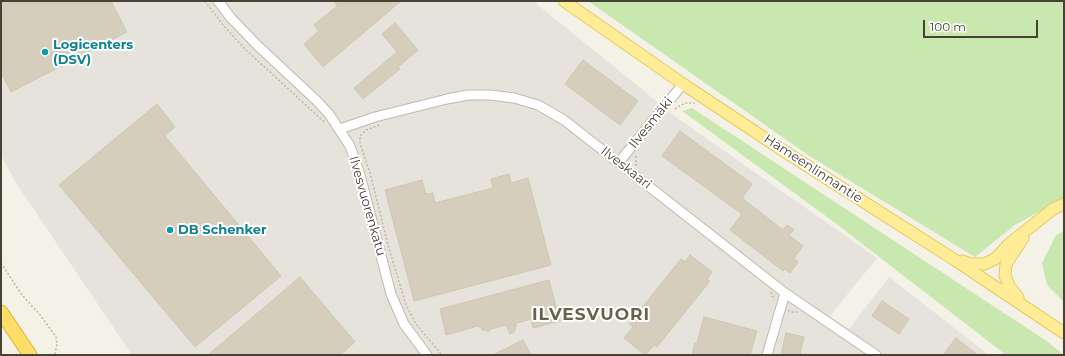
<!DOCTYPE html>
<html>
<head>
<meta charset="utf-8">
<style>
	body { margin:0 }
	#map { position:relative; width:1065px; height:356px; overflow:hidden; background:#f4f1e7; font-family:Montserrat,sans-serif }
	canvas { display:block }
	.frame { position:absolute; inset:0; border:2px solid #474236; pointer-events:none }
	.scale { position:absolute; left:923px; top:20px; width:115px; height:18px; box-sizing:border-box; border:2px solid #474236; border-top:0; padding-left:5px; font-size:12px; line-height:14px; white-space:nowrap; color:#474236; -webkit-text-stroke:3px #fff; paint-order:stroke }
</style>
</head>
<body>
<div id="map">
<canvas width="1065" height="356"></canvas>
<div class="frame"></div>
<div class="scale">100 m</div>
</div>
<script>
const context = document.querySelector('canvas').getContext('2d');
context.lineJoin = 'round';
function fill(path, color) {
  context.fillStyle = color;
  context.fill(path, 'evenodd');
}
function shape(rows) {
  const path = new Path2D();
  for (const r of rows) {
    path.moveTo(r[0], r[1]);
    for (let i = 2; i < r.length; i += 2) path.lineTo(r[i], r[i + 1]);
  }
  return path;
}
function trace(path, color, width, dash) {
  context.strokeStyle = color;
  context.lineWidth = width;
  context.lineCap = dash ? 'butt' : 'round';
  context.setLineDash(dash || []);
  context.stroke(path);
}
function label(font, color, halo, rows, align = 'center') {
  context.font = font + ' Montserrat,sans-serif';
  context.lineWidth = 4;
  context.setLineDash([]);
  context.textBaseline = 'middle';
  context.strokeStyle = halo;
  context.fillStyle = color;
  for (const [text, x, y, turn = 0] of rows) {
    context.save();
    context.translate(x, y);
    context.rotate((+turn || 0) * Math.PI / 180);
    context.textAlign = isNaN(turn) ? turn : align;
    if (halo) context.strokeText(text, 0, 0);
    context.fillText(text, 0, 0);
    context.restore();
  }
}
const industrial = shape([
	[1,1,533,1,676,117,877,258,830,316,849,329,889,277,989,355,132,355,16,183,1,155]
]);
const green = shape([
	[588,1,1064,1,1064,198,1015,225,975,257,811,157],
	[692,108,1048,342,1064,355,1006,355,834,222,682,111],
	[1064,231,1064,302,1047,285,1042,263,1056,235]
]);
const building = shape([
	[1,1,111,1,127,32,11,92,1,73,1,1],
	[333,1,401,1,323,67,304,44,319,31,314,25,337,6,333,1],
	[395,23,418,50,398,67,400,69,363,99,354,88,397,52,382,34,395,23],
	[583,60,638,101,620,125,565,84,583,60],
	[157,104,175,127,165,136,281,276,195,347,59,185,157,104],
	[680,131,752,184,742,198,783,230,787,225,794,230,789,235,803,246,794,258,798,262,790,273,785,269,783,271,730,230,742,214,662,156,680,131],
	[509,174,511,183,528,178,551,265,414,301,385,190,422,180,426,194,433,193,435,203,493,188,491,179,509,174],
	[690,255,712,272,707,279,710,281,657,347,654,345,645,355,624,338,633,327,629,324,681,259,685,262,690,255],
	[300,277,355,342,340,355,208,355,300,277],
	[549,280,560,321,533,328,531,319,517,323,514,332,510,334,506,325,491,329,488,332,485,329,484,331,478,326,446,335,440,309,549,280],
	[882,301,909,319,899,334,872,316,882,301],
	[704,317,757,331,750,355,692,355,695,343,697,343,704,317],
	[786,333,804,337,800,355,781,355,786,333],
	[956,338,978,355,943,355,956,338],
	[523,340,531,355,493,355,523,340]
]);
const path = shape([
	[205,1,223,25,244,48,324,122],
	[675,109,685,103,695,103],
	[379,125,366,130,360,136,360,143,370,173,388,245,406,305,416,324,442,355],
	[636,166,636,154],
	[1,263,22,295,41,316,56,337,57,343,55,355],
	[771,292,774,300],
	[788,310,791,312,798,312]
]);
const minor = shape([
	[218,1,231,18,257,45,317,101,329,114,350,146,360,175,391,294,404,324,427,355],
	[340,129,375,117,447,99,468,95,490,95,514,98,538,105,564,120,785,293,876,355],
	[619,162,683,84],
	[767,355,785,293]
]);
const major = shape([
	[564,1,683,84,790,155,955,260,1064,333],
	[962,261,971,264,984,264,995,259,1009,244,1053,209,1064,204],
	[1018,297,1009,286,1005,275,1006,264,1023,238]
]);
const highway = shape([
	[1,312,30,355]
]);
const markers = [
	[45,52,4,"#0f9aa8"],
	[170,230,4,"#0f9aa8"]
];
const cultureNames = [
	["Logicenters",53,45],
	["(DSV)",53,60],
	["DB Schenker",178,230]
];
const streetNames = [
	["Ilvesmäki",651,123,-51],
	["Ilveskaari",626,168,38],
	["Hämeenlinnantie",813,169,33],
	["Ilvesvuorenkatu",367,206,74]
];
const districtNames = [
	["ILVESVUORI",591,315]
];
fill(industrial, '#e6e3dc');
fill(green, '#c8e8b0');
fill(building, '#d5cebd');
trace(building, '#d0c7b0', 1);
trace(minor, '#bfbaaa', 11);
trace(major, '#e4cc65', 13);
trace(highway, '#deb337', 15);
trace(path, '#c1b89b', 1.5, [2, 2]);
trace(minor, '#fff', 9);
trace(major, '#feec96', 11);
trace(highway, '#fedd68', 13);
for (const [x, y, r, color] of markers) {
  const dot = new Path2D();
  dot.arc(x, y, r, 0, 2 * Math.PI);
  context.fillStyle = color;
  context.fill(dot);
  trace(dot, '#fff', 1.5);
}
label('bold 13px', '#0d838f', '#fff', cultureNames, 'left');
label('13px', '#474236', '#fff', streetNames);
context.letterSpacing = '1px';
label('bold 17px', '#6a614d', '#fff', districtNames);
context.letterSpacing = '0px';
</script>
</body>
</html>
